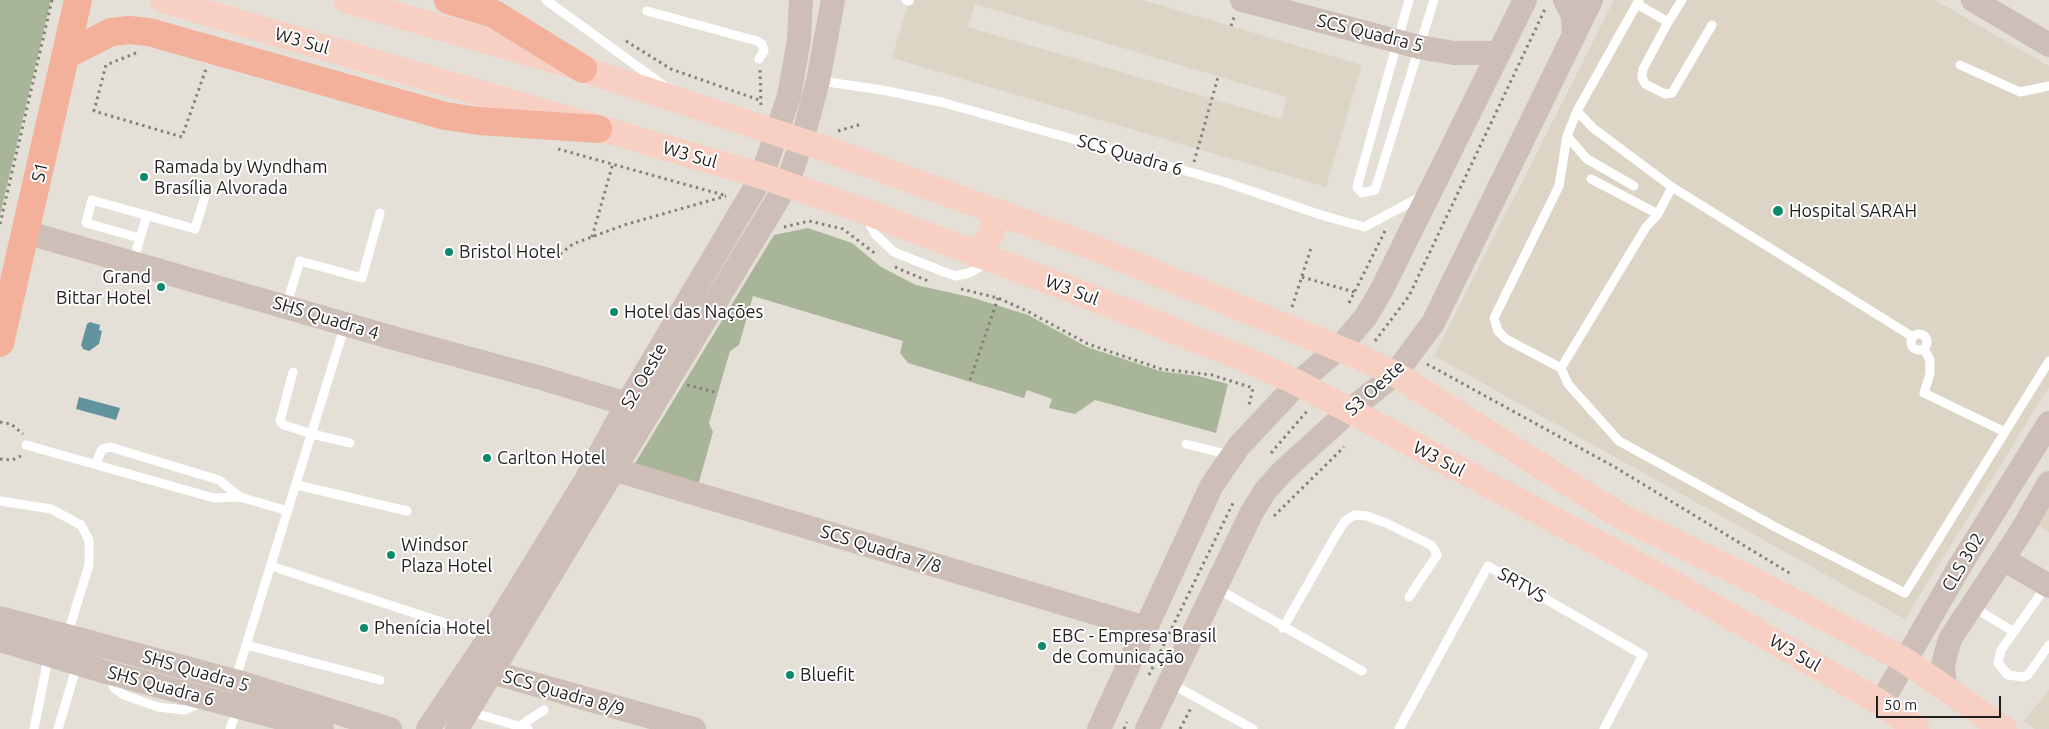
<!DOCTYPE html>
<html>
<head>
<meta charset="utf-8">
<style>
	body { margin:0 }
	#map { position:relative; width:2049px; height:729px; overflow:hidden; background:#e4e0d8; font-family:Ubuntu,sans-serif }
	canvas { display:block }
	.scale { position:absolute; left:1876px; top:696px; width:125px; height:22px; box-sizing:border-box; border:2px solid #211f1d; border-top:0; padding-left:6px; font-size:15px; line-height:18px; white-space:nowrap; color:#211f1d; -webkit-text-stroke:4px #fff; paint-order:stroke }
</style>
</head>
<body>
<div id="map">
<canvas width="2049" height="729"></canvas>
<div class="scale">50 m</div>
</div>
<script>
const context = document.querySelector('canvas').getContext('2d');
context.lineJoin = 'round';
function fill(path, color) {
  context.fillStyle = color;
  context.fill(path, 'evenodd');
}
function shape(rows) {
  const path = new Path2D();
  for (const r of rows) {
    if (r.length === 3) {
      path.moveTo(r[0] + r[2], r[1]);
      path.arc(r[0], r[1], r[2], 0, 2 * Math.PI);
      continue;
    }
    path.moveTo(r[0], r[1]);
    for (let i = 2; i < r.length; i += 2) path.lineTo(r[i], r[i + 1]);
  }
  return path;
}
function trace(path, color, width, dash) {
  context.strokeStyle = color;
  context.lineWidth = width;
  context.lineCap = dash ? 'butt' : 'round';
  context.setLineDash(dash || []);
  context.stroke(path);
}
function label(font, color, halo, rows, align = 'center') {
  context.font = font + ' Ubuntu,sans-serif';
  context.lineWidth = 4;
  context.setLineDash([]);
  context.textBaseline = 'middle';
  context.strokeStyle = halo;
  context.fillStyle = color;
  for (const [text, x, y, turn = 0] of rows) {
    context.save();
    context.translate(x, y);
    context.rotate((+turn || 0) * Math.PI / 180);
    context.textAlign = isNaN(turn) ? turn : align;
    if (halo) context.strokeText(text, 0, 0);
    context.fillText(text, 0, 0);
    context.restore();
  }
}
const built = shape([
	[909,0,1143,0,1362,65,1326,187,892,58],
	[975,4,1287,97,1281,119,968,27],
	[1614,0,1935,0,2049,66,2049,387,1905,619,1434,356],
	[2049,505,2049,532,2037,525],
	[2049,690,2049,729,2035,729,2024,721]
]);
const green = shape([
	[0,0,51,0,0,215],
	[808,228,852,243,881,267,916,285,970,297,1028,315,1087,347,1160,371,1198,376,1228,384,1216,433,1095,400,1075,414,1049,408,1052,399,1027,390,1024,398,908,363,900,353,903,341,753,296,739,345,730,351,709,423,713,432,697,489,631,470,774,235]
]);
const water = shape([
	[90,322,100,325,99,330,102,331,99,344,89,351,83,349,81,345,87,324],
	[79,397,120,408,116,420,76,409]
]);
const path = shape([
	[1231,26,1234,17],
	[626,41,671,69,762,101],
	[136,53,106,65,94,111,182,137,206,69],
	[760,70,761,106],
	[838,131,862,124],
	[558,149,727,196],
	[1194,162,1218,77],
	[0,224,52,0],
	[784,227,809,221,843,229,877,255],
	[592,237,613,163],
	[560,254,573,244,624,225,726,196],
	[895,267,928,281],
	[1302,277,1354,292],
	[961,289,998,298,1029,312,1088,344,1161,369,1212,375,1253,388,1249,405],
	[1349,303,1386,229],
	[1292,307,1311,248],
	[1375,341,1409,296,1546,7],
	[1427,364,1613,466,1791,574],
	[970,380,998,298],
	[687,385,718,393],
	[0,422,11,424,23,434],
	[1271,453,1308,410],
	[0,459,12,460,21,456],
	[1274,516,1344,447],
	[1149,675,1233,503],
	[1124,729,1127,722],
	[1180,729,1191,708]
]);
const lane = shape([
	[546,0,663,85],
	[906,0,909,1],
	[1409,0,1357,187,1362,193,1375,190,1434,0],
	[1639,0,1577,111,1567,136,1559,186,1494,318,1498,331,1506,339,1561,368,1568,384,1619,441,1779,529,1905,593,2005,432],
	[1637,4,1668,22,1682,0],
	[647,11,757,41,762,44,764,51,759,59],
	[1668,22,1643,69,1642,77,1645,84,1665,94,1672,93,1712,25],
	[1960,65,2020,92,2049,86],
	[820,81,882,90,941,102,1225,182,1321,215,1364,227,1424,195],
	[1577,111,1593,128,1672,187,1913,337],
	[1567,136,1587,159,1634,186],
	[1591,179,1658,214],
	[867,219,875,234,894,252,944,272,956,276,969,273,987,263],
	[140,238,86,223,92,200,195,229,207,190,190,186],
	[133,262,147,215],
	[286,306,300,261,362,278,380,213],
	[1919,342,8],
	[1924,349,1930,360,1930,374,1924,393,2005,432,2049,361],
	[1561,368,1646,227,1658,214,1672,187],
	[293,372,280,421,284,425,312,434,350,443],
	[1186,444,1230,455],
	[26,445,214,498,240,497,288,511],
	[96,463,102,449,110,447,219,480,240,497],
	[297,485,407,511],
	[0,501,51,509,81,525,89,540,89,565,67,636],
	[271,566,487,637],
	[2047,585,2001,650,1998,663,2008,675,2023,677,2028,675,2049,645],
	[1216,588,1362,671],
	[1973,607,2014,632],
	[1283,628,1336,535,1345,521,1354,515,1367,516,1386,523,1431,545,1435,550,1437,555,1409,597],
	[246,645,380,680],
	[109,677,114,688,124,695,158,707,184,710,202,703],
	[235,681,345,325],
	[1170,683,1253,729],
	[468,711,528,729],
	[518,727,544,710],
	[34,729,49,654],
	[58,729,77,665],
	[230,729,238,707],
	[1399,729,1488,566,1643,655,1604,729]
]);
const secondary = shape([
	[1242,0,1419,47,1454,53,1499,53],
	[1565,0,1573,15,1574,36],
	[1973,0,2049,45],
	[25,232,397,339,541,378,627,404],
	[616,470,1146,628],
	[2003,559,2049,586],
	[0,618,235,681,390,729],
	[0,640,106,672,322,729],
	[491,672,694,729],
	[1945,688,1943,664,1950,639,2022,530,2049,483],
	[1881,703,1961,564,2049,423],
	[428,729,489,638,586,480,627,404,762,176,789,96,799,40,801,0],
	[457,729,787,184,802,141,818,81,833,0],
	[1099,729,1212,485,1239,446,1298,383,1339,348,1365,318,1381,291,1525,0],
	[1147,729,1252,512,1265,491,1282,472,1349,411,1395,374,1433,323,1591,0]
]);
const primary = shape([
	[163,0,762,176,864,211,1093,298,1254,363,1298,383,1676,585,1881,703,1917,729],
	[346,0,583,69,832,151,1097,249,1362,358,1395,374,1622,517,1751,579,1904,660,2004,729],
	[973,254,986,242,992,232,995,211]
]);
const highway = shape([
	[448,0,494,14,583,69],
	[66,55,111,32,129,30,149,32,445,116,479,121,598,129],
	[0,343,78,0]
]);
const markers = [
	[144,177,5,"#0c896d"],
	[1778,211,6,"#0c896d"],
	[449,252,5,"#0c896d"],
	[161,287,5,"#0c896d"],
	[614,312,5,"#0c896d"],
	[487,458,5,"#0c896d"],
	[391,555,5,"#0c896d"],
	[364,628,5,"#0c896d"],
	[1042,646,5,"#0c896d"],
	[790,675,5,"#0c896d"]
];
const streetNames = [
	["SCS Quadra 5",1370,33,14],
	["W3 Sul",302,41,16],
	["W3 Sul",690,155,16],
	["SCS Quadra 6",1130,155,16],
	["S1",40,172,-77],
	["W3 Sul",1072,290,21],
	["SHS Quadra 4",326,318,17],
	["S2 Oeste",644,376,-60],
	["S3 Oeste",1375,388,-42],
	["W3 Sul",1439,459,28],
	["SCS Quadra 7/8",881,549,17],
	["CLS 302",1963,562,-59],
	["SRTVS",1522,585,30],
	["W3 Sul",1795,653,30],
	["SHS Quadra 5",196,671,16],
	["SHS Quadra 6",161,686,15],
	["SCS Quadra 8/9",564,693,16]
];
const poiNames = [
	["Ramada by Wyndham",154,167],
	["Brasília Alvorada",154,188],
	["Hospital SARAH",1789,211],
	["Bristol Hotel",459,252],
	["Grand",151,277,"right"],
	["Bittar Hotel",151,298,"right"],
	["Hotel das Nações",624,312],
	["Carlton Hotel",497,458],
	["Windsor",401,545],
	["Plaza Hotel",401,566],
	["Phenícia Hotel",374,628],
	["EBC - Empresa Brasil",1052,636],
	["de Comunicação",1052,657],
	["Bluefit",800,675]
];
fill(built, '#dcd5c6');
fill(green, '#a9b598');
fill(water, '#62929e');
trace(path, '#83807b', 3, [2.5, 4]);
trace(lane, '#fff', 9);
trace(secondary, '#cdbeb8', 24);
trace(primary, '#f8d0c3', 26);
trace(highway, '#f3b19b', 28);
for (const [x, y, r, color] of markers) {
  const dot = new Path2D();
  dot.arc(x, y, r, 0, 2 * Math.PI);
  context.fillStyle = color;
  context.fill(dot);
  trace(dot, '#fff', 2);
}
label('18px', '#211f1d', '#fff', streetNames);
label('18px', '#211f1d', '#fff', poiNames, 'left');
</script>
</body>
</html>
